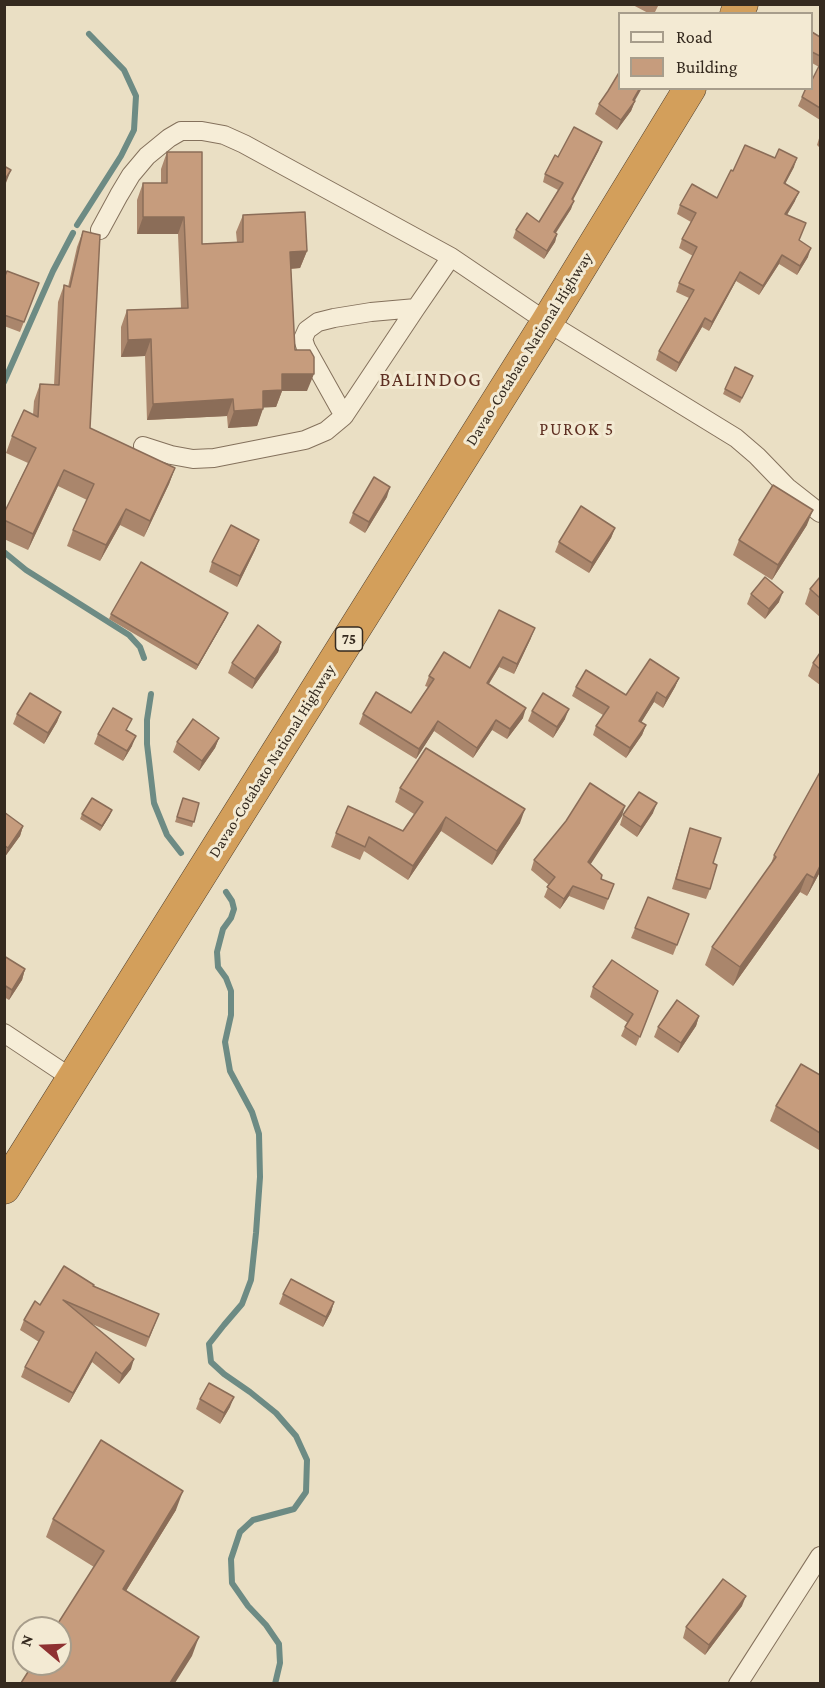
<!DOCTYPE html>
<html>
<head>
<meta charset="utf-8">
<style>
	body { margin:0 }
	#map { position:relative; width:825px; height:1688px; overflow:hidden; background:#eadfc4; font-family:"Crimson Pro",serif }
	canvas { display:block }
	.frame { position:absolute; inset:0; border:6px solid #352a1f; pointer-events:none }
	.legend { position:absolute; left:618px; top:12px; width:195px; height:78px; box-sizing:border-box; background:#f3ead3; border:2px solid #a79d8b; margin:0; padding:8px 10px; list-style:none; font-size:18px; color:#352a1f }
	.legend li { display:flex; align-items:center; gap:12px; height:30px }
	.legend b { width:30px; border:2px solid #a79d8b }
	.north { position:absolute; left:12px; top:1616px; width:60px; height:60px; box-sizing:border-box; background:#f3ead3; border:2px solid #a79d8b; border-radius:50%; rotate:289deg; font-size:16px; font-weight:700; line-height:24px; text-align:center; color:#352a1f }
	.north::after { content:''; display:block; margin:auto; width:21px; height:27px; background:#8e3131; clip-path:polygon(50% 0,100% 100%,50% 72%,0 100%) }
</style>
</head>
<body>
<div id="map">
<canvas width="825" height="1688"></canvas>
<div class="frame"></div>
<ul class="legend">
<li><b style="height:8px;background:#f6edd7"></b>Road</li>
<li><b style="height:16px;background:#c69c7d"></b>Building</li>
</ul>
<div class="north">N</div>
</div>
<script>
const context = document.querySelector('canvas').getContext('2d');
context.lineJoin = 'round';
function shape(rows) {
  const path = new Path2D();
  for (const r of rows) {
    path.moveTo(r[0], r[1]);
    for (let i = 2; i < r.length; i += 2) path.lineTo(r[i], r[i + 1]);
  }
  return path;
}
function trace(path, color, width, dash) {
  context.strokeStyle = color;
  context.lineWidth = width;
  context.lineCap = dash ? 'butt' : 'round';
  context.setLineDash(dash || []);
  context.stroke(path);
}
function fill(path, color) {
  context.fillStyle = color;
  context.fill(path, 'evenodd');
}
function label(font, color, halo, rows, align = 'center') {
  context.font = font + ' "Crimson Pro",serif';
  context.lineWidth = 6;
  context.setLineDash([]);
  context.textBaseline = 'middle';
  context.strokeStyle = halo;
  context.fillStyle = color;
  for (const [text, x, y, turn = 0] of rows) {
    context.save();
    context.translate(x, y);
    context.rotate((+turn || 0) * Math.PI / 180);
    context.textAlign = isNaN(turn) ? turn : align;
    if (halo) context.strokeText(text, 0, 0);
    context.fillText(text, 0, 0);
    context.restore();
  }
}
const stream = shape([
	[77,225,121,156,134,130,136,96,124,70,89,34],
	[4,382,53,271,73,233],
	[4,552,26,570,129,635,140,647,144,658],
	[151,694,147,720,147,744,154,803,167,835,181,853],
	[226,892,232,901,234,909,231,918,223,929,217,952,218,967,226,978,231,991,231,1015,225,1042,230,1071,252,1112,259,1134,260,1177,256,1233,251,1280,242,1304,224,1325,209,1344,211,1362,224,1374,250,1392,276,1413,296,1436,307,1460,306,1492,294,1509,253,1520,240,1532,231,1559,232,1583,248,1606,266,1625,279,1644,280,1663,275,1684]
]);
const street = shape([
	[100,230,119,195,131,175,147,156,169,138,181,131,202,131,224,135,244,144,451,257,547,322,736,438,757,456,787,487,820,513],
	[416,308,371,312,334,318,318,322,307,330,303,339,306,348,344,416,416,308,451,257],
	[143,446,171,455,193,459,214,458,305,440,326,431,344,416],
	[4,1033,73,1079],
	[738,1684,820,1556]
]);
const highway = shape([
	[736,14,742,4],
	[4,1188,547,322,690,88]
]);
const wall = shape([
	[631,4,659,4,654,14,650,14],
	[812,32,820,37,820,120,798,106,802,97,819,67,812,63],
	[635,101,631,111,617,130,595,114,599,104],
	[820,135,820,148,817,145],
	[599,150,573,200,571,209,556,233,557,234,555,242,544,259,513,238,516,230,539,222,558,190,543,182,545,174],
	[167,152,202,244,237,242,236,232,243,215,307,251,300,268,291,269,295,350,307,391,282,391,276,407,263,407,257,426,228,428,227,416,147,420,145,356,121,357,121,327,127,310,181,308,178,234,137,234,137,200,143,183,161,183,161,169],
	[794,167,785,183,795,201,787,215,808,257,797,275,779,264,759,295,736,281,709,331,702,327,676,372,656,360,659,351,689,298,676,292,679,283,693,256,679,248,682,239,691,222,677,214,680,205,717,198,733,171],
	[83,231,90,428,175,468,169,484,144,537,120,525,100,561,67,546,73,530,87,500,58,486,28,550,4,539,4,513,28,463,6,453,12,436,33,415,34,401,40,384,54,385,58,302,64,285,68,287,77,247],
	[4,278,39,283,20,332,4,326],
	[753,376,740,403,723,394,725,389],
	[387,497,365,533,349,523,353,513],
	[807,525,772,580,733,555,739,540],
	[615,528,611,538,589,573,555,552,559,542],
	[259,540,255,550,237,587,209,572,212,562],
	[820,577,820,617,805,604,810,589],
	[751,594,779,602,765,619,747,604],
	[228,613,226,618,196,670,109,619,111,614],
	[531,638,514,674,499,667,489,684,523,718,507,739,492,730,473,758,434,731,416,759,359,724,363,714,411,713,428,687,425,686,429,676,470,668],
	[281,642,278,652,252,689,228,673,232,663],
	[820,653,820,685,808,676,813,663],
	[679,678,675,687,663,708,654,702,641,722,646,725,642,735,626,758,593,735,596,726,603,715,572,696,576,687,626,695],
	[532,711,565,719,553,738,528,721],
	[61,712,57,722,44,744,13,724,17,714],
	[98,734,132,746,123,761,94,744],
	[219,738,215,748,199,771,173,752,177,742],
	[820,772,820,872,807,896,800,892,733,986,705,965,712,947,771,864,774,855],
	[400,788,520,823,492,865,441,831,408,880,364,851,360,860,331,847,336,833,403,831,414,814,395,802],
	[183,798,199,803,192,827,175,822],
	[4,812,23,826,20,836,4,858],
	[653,813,637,837,620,825,623,815],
	[82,814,110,815,100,831,80,819],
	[622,816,590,864,601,879,614,884,604,910,569,896,560,909,544,897,549,885,531,870,534,860],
	[690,828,713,863,710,889,706,899,672,889],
	[648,897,689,914,673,955,631,938],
	[4,956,25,969,22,980,9,1000,4,997],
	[593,987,658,991,636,1046,621,1036,625,1027,628,1023,590,997],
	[699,1016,696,1026,678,1053,654,1037,658,1027],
	[820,1075,820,1147,819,1150,770,1121,776,1106],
	[94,1286,159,1314,146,1347,92,1324,131,1369,119,1384,92,1362,69,1403,21,1377,25,1367,39,1342,20,1330,24,1320,40,1305],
	[283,1294,334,1302,331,1312,323,1327,279,1304],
	[200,1399,230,1407,220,1424,196,1409],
	[176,1510,126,1591,192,1656,94,1567,46,1537,53,1519],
	[742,1606,705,1655,683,1638,686,1627]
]);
const shadedWall = shape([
	[640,88,642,88,633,104,635,101,631,111,617,130,621,120],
	[602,142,599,150,569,207,572,199],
	[797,158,794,167,781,192,784,183],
	[11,170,4,188,4,181],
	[799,192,795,201,782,223,785,214],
	[574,201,571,209,551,240,554,232],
	[143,217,184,217,178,234,137,234],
	[557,234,555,242,544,259,547,251],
	[811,248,808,257,797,275,800,266],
	[307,251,300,268,284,269,290,252],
	[782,255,779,264,759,295,763,286],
	[740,272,736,281,709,331,712,322],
	[705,318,702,327,676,372,679,363],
	[151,339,145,356,121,357,128,340],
	[282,374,314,374,307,391,282,391,276,407,256,408,263,391],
	[233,399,227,416,147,420,153,404],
	[263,409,257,426,228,428,234,411],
	[175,468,169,484,144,537,150,521],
	[64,470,58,486,28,550,33,534],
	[390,487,387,497,365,533,369,522],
	[126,509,120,525,100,561,106,545],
	[813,510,807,525,772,580,778,565],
	[615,528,611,538,589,573,592,563],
	[259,540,255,550,237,587,240,576],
	[783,592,779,602,765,619,769,609],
	[228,613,226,618,196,670,198,665],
	[535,628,531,638,514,674,517,664],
	[281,642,278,652,252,689,255,679],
	[503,657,499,667,483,693,487,683],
	[679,678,675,687,663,708,666,698],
	[657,692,654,702,636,731,639,721],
	[526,708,523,718,507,739,510,729],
	[569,709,565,719,553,738,557,727],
	[61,712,57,722,44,744,48,733],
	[496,720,492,730,473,758,477,748],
	[438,721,434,731,416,759,419,749],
	[646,725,642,735,626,758,630,748],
	[136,736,132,746,123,761,127,751],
	[219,738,215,748,199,771,202,761],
	[657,803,653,813,637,837,641,827],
	[625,806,622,816,585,873,588,862],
	[525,809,520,823,492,865,497,851],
	[112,810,110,815,100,831,102,826],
	[446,817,441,831,408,880,413,866],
	[23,826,20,836,4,858,8,848],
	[820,866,820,872,807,896,814,878],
	[807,874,800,892,733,986,740,967],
	[573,886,569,896,560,909,564,899],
	[25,969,22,980,9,1000,12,990],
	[699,1016,696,1026,678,1053,681,1043],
	[334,1302,331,1312,323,1327,326,1317],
	[96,1352,92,1362,69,1403,73,1393],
	[134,1359,131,1369,119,1384,122,1374],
	[234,1397,230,1407,220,1424,224,1413],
	[183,1491,176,1510,116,1607,123,1589],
	[746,1596,742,1606,705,1655,709,1645],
	[199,1637,192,1656,175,1683,170,1683]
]);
const building = shape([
	[812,32,820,37,820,56,812,52,812,32],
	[820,64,820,108,802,97,806,88,812,88,812,80,820,64],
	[620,71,620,88,640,88,633,100,635,101,621,120,599,104,608,91,620,71],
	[574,127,602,142,572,199,574,201,554,232,557,234,547,251,516,230,527,213,539,222,563,183,545,174,555,155,558,157,574,127],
	[745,145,775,158,779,149,797,158,784,183,799,192,785,214,806,223,799,240,811,248,800,266,782,255,763,286,740,272,712,322,705,318,679,363,659,351,694,290,679,283,697,247,682,239,696,213,680,205,692,184,717,198,731,170,733,171,745,145],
	[167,152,202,152,202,244,243,242,243,215,305,212,307,251,290,252,295,350,310,350,314,357,314,374,282,374,282,390,263,391,263,409,234,411,233,399,153,404,151,339,128,340,127,310,188,308,184,217,143,217,143,183,167,183,167,152],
	[4,166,11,170,4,181,4,166],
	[83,231,100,235,90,428,175,468,150,521,126,509,106,545,73,530,94,484,64,470,33,534,4,520,4,513,36,448,12,436,24,410,38,417,40,384,59,385,64,285,70,287,83,231],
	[7,271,39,283,24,322,4,315,4,278,7,271],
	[735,367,753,376,742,398,725,389,735,367],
	[374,477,390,487,369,522,353,513,374,477],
	[773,485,813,510,778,565,739,540,773,485],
	[581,506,615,528,592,563,559,542,581,506],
	[231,525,259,540,240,576,212,562,231,525],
	[141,562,228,613,198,665,111,614,141,562],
	[765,577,783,592,769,609,751,594,765,577],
	[820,577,820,598,810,589,820,577],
	[499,610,535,628,517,664,503,657,487,683,526,708,510,729,496,720,477,748,438,721,419,749,363,714,376,692,411,713,434,679,429,676,444,652,470,668,499,610],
	[258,625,281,642,255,679,232,663,258,625],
	[820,653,820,669,813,663,820,653],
	[650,659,679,678,666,698,657,692,639,721,646,725,630,748,596,726,609,707,576,687,586,670,626,695,650,659],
	[30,693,61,712,48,733,17,714,30,693],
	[543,693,569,709,557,727,532,711,543,693],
	[113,708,132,719,126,730,136,736,127,751,98,734,113,708],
	[193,719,219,738,202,761,177,742,193,719],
	[426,748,525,809,497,851,446,817,413,866,369,837,365,847,336,833,348,806,403,831,423,802,400,788,426,748],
	[820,772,820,866,814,878,807,874,740,967,712,947,776,857,774,855,820,772],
	[590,783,625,806,588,862,602,875,601,879,614,884,608,899,573,886,564,899,547,887,555,877,534,860,566,821,590,783],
	[639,792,657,803,641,827,623,815,639,792],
	[92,798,112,810,102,826,82,814,92,798],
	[183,798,199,803,194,822,177,817,183,798],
	[4,812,23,826,8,848,4,845,4,812],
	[690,828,721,838,713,863,717,865,710,889,676,879,690,828],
	[648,897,689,914,677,945,635,928,648,897],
	[4,956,25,969,12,990,4,985,4,956],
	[612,960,658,991,640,1037,625,1027,633,1014,593,987,612,960],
	[677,1000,699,1016,681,1043,658,1027,677,1000],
	[801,1064,820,1075,820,1133,776,1106,801,1064],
	[64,1266,94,1285,93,1286,159,1314,149,1337,63,1300,134,1359,122,1374,96,1352,73,1393,25,1367,44,1332,24,1320,35,1301,40,1305,64,1266],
	[291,1279,334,1302,326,1317,283,1294,291,1279],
	[209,1383,234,1397,224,1413,200,1399,209,1383],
	[101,1440,183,1491,123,1589,199,1637,170,1683,21,1683,33,1664,60,1664,60,1628,55,1628,104,1551,53,1519,101,1440],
	[723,1579,746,1596,709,1645,686,1627,723,1579]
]);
const shields = [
	[349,639,27]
];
const shieldNames = [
	["75",349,639]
];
const streetNames = [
	["Davao-Cotabato National Highway",529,349,-58],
	["Davao-Cotabato National Highway",272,761,-58]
];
const neighbourhoodNames = [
	["PUROK 5",577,429]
];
const quarterNames = [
	["BALINDOG",431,380]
];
trace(stream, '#6d8b84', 6);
trace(street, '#84715c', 20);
trace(highway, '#524030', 33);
trace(street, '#f6edd7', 18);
trace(highway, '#d39f5b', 32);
fill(wall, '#aa866c');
fill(shadedWall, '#8b6d58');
fill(building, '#c69c7d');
trace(building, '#8b6d58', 1.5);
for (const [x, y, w] of shields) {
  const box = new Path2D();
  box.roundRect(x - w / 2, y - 12, w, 24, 4.5);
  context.fillStyle = '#f3ead3';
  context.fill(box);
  trace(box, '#352a1f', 1.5);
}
label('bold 15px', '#352a1f', null, shieldNames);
label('16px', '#352a1f', '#f3ead3', streetNames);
context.letterSpacing = '1.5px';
label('18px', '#5e2f22', '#f3ead3', neighbourhoodNames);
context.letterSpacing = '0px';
context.letterSpacing = '1.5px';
label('20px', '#5e2f22', '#f3ead3', quarterNames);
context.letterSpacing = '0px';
</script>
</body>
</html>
